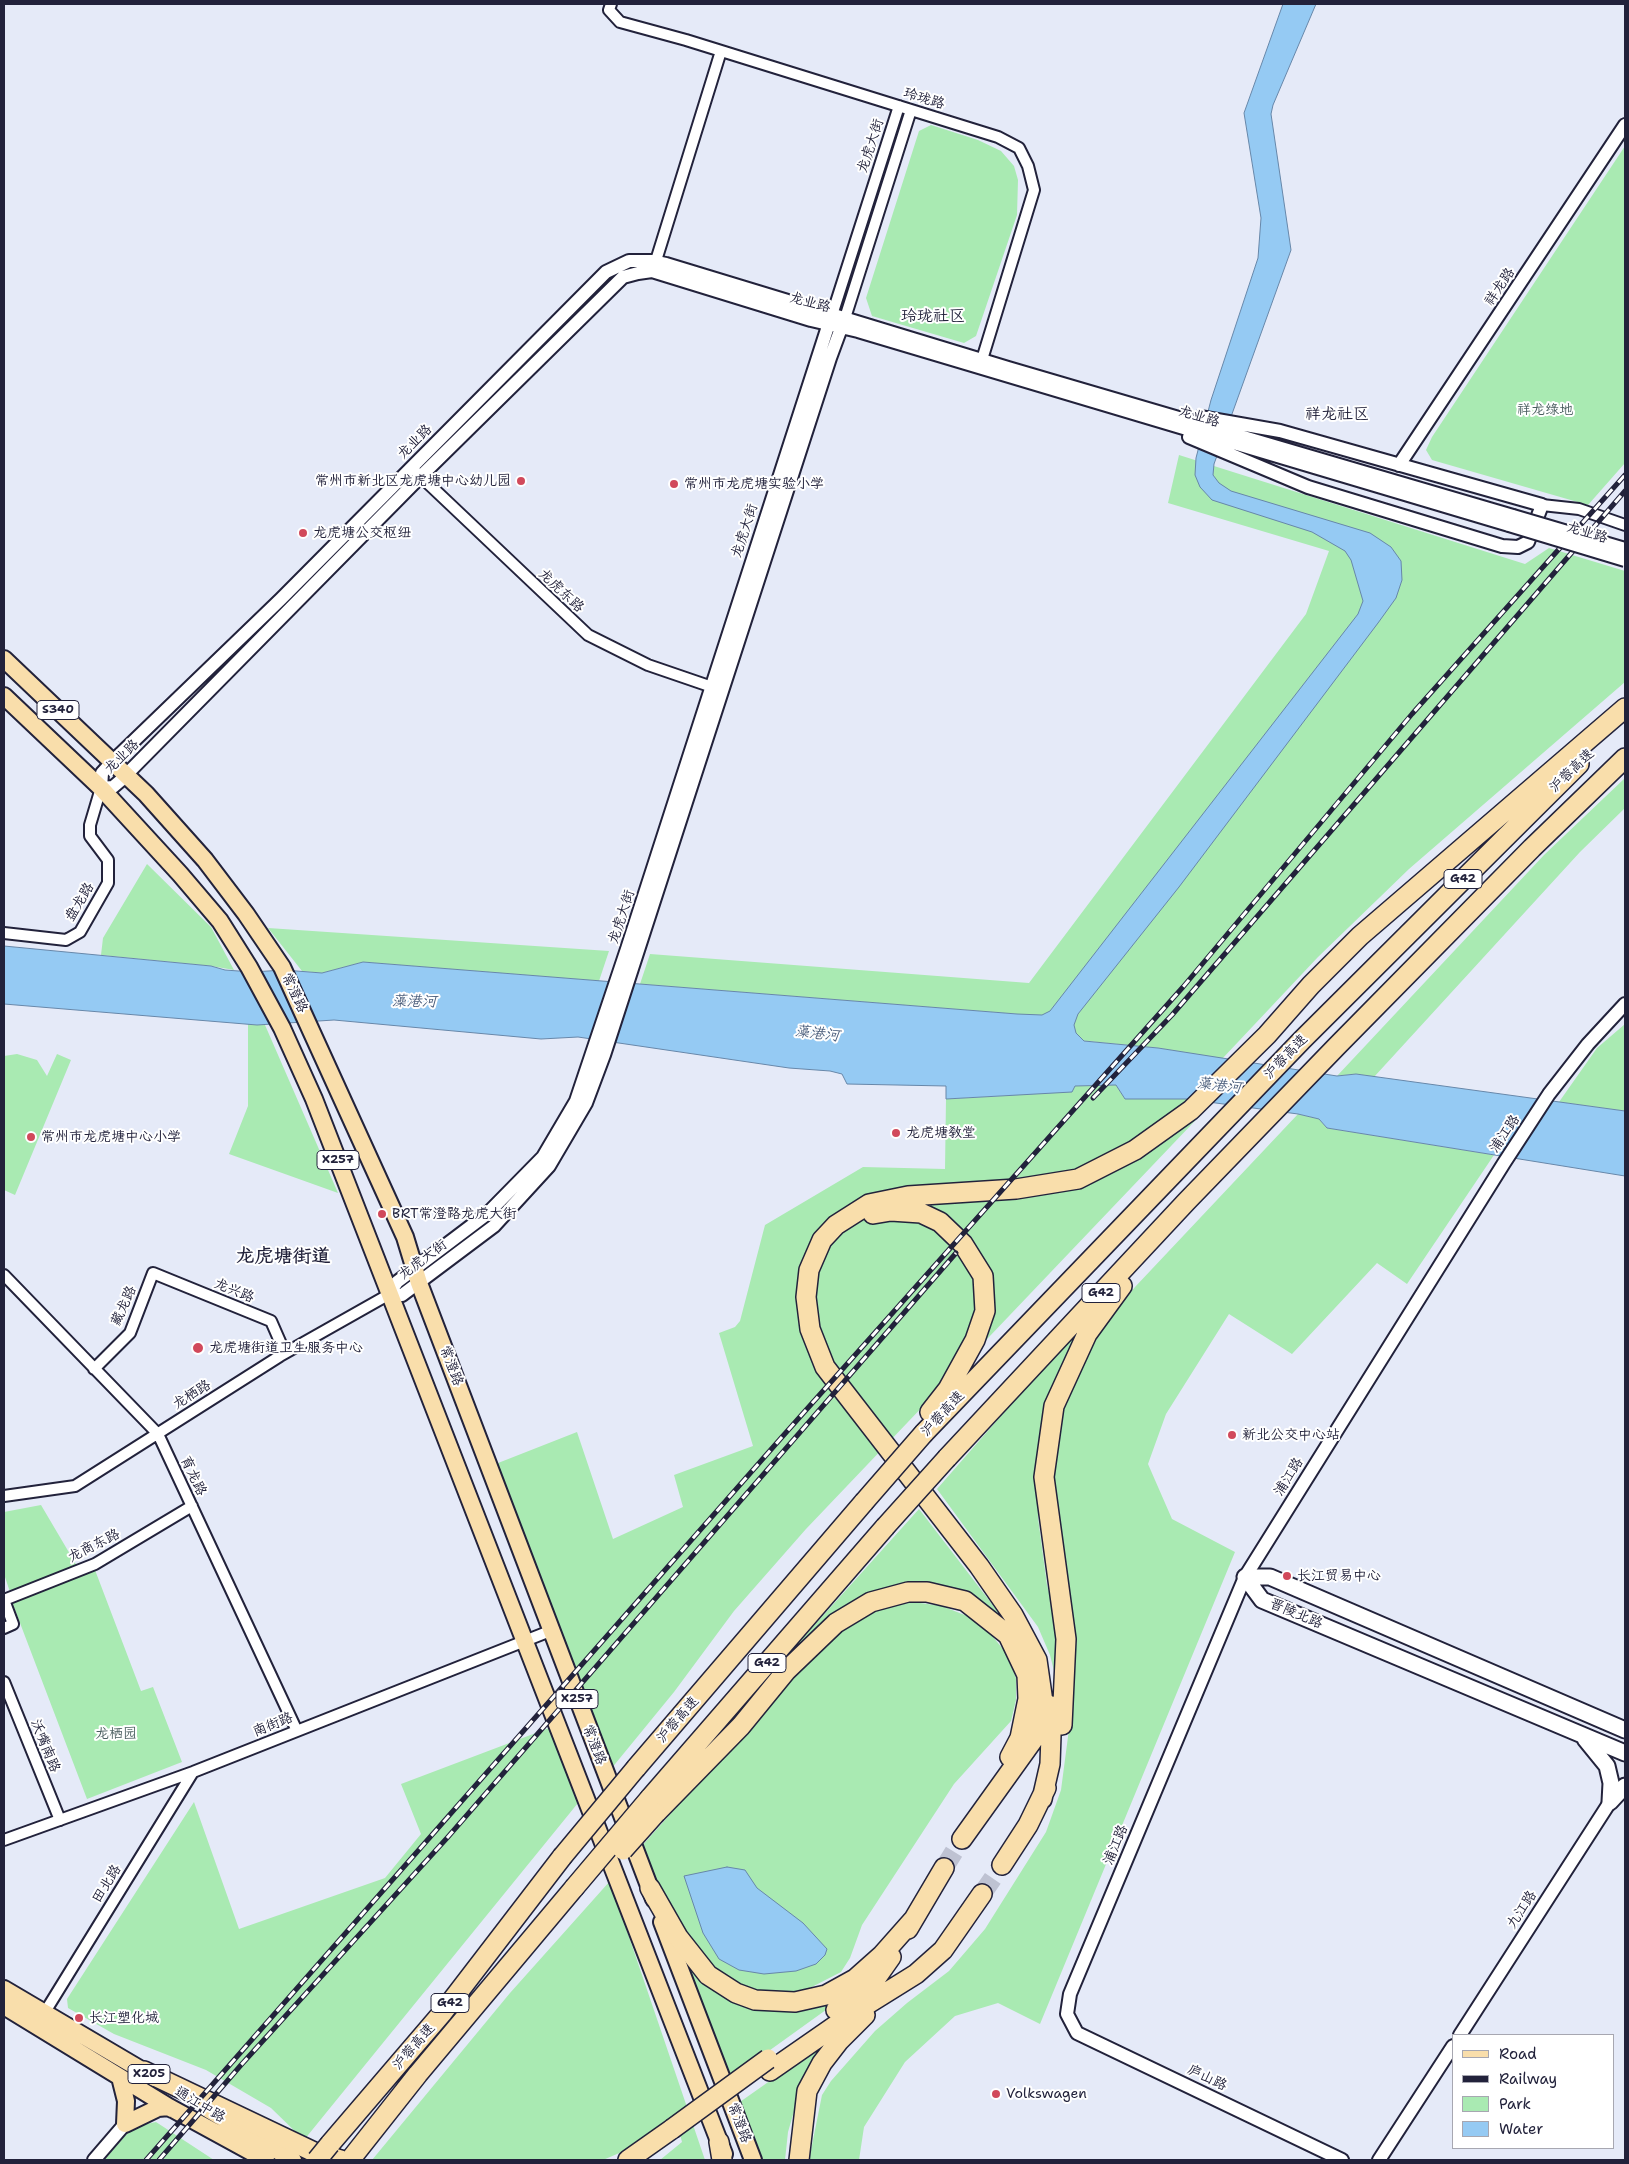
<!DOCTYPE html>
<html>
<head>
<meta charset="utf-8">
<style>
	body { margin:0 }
	#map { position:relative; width:1629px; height:2164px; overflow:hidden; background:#e5eaf8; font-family:"Shantell Sans",sans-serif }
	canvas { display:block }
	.frame { position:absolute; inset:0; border:5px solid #22223b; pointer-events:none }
	.legend { position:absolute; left:1452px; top:2034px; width:162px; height:115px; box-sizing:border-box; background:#fff; border:1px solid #a7a7b1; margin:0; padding:6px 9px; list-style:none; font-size:15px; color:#22223b }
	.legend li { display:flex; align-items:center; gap:10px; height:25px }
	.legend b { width:25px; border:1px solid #a7a7b1 }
</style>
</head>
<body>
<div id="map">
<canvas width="1629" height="2164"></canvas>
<div class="frame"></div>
<ul class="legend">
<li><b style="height:6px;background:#f9deab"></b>Road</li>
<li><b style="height:6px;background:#22223b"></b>Railway</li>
<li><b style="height:14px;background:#a9eab2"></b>Park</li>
<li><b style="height:14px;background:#95caf3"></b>Water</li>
</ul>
</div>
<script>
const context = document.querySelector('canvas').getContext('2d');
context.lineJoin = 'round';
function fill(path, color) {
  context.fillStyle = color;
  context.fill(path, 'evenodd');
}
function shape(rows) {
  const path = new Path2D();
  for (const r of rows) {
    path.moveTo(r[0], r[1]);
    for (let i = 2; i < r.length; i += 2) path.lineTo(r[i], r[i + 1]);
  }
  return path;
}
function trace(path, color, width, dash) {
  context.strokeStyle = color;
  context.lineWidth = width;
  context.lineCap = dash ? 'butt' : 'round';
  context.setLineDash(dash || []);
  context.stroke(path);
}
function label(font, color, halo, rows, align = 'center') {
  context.font = font + ' "Shantell Sans","LXGW WenKai TC",sans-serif';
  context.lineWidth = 4;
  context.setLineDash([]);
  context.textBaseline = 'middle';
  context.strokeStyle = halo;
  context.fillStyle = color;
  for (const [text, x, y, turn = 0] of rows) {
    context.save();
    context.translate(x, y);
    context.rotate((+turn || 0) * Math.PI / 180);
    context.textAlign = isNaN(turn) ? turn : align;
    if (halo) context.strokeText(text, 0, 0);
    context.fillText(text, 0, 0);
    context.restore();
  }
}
const green = shape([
	[931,125,978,140,1001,151,1014,166,1018,180,1017,215,976,336,964,343,872,316,866,298,919,131],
	[1625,146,1625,463,1588,505,1432,460,1426,450,1432,437],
	[1179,455,1525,564,1549,548,1625,571,1625,682,1409,869,1318,957,1222,1059,1158,1048,1015,1034,1016,1014,640,984,650,954,1029,983,1306,614,1329,551,1168,503],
	[1625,778,1625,808,1580,852,1374,1077,1356,1074,1337,1076,1544,855],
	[147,864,211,927,234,970,211,966,101,955,103,938],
	[268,928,609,951,599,981,363,962,322,973,302,971],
	[248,1024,265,1025,338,1193,229,1154,248,1106],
	[1625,1024,1625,1111,1559,1102,1597,1048],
	[17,1054,37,1060,47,1076,57,1054,71,1060,15,1195,4,1190,4,1056],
	[1116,1085,1125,1099,1186,1099,1212,1103,806,1529,734,1611,674,1692,611,1769,493,1465,577,1432,613,1539,683,1507,674,1475,753,1446,719,1333,735,1327,740,1321,765,1225,863,1167,945,1169,946,1099,1001,1096,1075,1086],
	[1298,1114,1319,1119,1327,1128,1494,1155,1407,1284,1377,1263,1292,1354,1229,1314,1166,1414,1148,1464,1172,1519,1235,1552,1040,2024,998,2003,955,2016,905,2062,864,2127,859,2160,809,2160,822,2095,831,2081,875,2031,907,2003,949,1971,985,1929,1046,1832,1061,1790,1074,1691,1072,1629,1054,1477,1054,1459,1062,1408,1095,1336,1135,1287],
	[1071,1336,1074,1340,1038,1467,1038,1518,1047,1585,1055,1615,1058,1674,1055,1675,1050,1655,1038,1627,937,1489],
	[41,1505,77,1566,10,1592,4,1574,4,1512],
	[919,1509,1002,1617,998,1620,974,1600,890,1590,767,1683,765,1680],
	[95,1570,141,1691,153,1687,182,1762,87,1799,12,1602],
	[913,1602,942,1606,967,1616,989,1632,1007,1654,1016,1678,1016,1700,1011,1721,954,1784,862,1925,850,1958,841,1972,804,1991,788,1996,759,1995,715,1975,667,1908,640,1848,794,1675,829,1639,855,1621,881,1609],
	[549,1728,578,1803,304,2140,271,2108,206,2070,114,2034,68,2008,67,1999,194,1802,239,1929,385,1878,421,1834,401,1784],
	[610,1881,705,2160,660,2160,682,2142,675,2115,631,2148,603,2160,372,2160,510,1993],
	[684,1957,702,1980,728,1999,756,2009,827,2001,830,2007,727,2081,681,1959],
	[828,2040,797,2101,788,2132,785,2160,758,2160,737,2104],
	[156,2122,214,2160,104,2160,133,2127]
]);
const water = shape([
	[1283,4,1316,4,1273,105,1271,114,1291,250,1214,464,1213,475,1219,483,1231,491,1370,533,1391,547,1401,561,1402,580,1396,598,1378,623,1179,887,1078,1014,1074,1025,1076,1033,1084,1041,1158,1048,1337,1076,1356,1074,1625,1111,1625,1176,1327,1128,1319,1119,1298,1114,1186,1099,1125,1099,1116,1085,1075,1086,1072,1092,946,1099,946,1086,847,1084,842,1074,830,1071,789,1068,578,1037,541,1039,334,1020,257,1025,4,1004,4,946,211,966,225,970,252,972,284,970,322,973,363,962,1017,1014,1042,1015,1050,1011,1358,614,1363,601,1351,560,1345,551,1312,532,1212,500,1200,487,1195,475,1196,458,1211,400,1258,258,1261,218,1244,113,1283,4],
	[727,1867,745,1870,757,1888,803,1923,827,1949,825,1955,816,1964,796,1971,764,1974,739,1970,719,1959,703,1933,684,1876,727,1867]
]);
const motorwayTunnel = shape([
	[944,1868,962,1839],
	[982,1894,1002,1865]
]);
const minor = shape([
	[611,4,609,10,620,22,686,40,998,137,1019,148,1028,166,1034,190,980,366],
	[654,267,721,51],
	[832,315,899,106],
	[845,318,911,110],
	[416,472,588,635,648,665,718,689],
	[1542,505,1579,509,1625,525],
	[4,933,66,940,80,932,108,883,108,860,90,836,90,825,101,788],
	[4,1275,158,1434,297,1731],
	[94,1369,130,1333,153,1273,271,1321,285,1353],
	[4,1496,75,1486,280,1356,388,1295],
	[4,1600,95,1564,192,1506],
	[4,1600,13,1624,4,1628],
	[4,1682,60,1820],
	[4,1840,193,1772,550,1631],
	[45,2012,193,1772]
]);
const tertiary = shape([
	[1189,437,1308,487,1502,546,1518,547,1528,542,1542,505,1280,431,1200,417],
	[1399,465,1625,125],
	[1509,525,858,331,811,320,652,271,638,273,623,277,420,477,120,781,113,787,101,788,102,773,113,761,281,599,606,272,629,261,651,261,666,264,1008,368,1513,516],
	[388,1295,402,1295,494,1226,549,1166,586,1103,604,1055,830,358,844,320],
	[388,1295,397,1282,487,1214,543,1157,576,1101,627,949,831,317],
	[1460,2035,1610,1802],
	[94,2160,125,2124],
	[1342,2160,1077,2033,1067,2014,1070,1994,1245,1577,1504,1163,1549,1094,1588,1044,1625,1004],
	[1379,2160,1453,2046]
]);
const secondary = shape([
	[1245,1577,1262,1600,1625,1753],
	[1245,1577,1270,1577,1625,1730],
	[1585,1739,1607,1766,1611,1783,1610,1802],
	[1610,1802,1625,1786]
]);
const primary = shape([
	[4,659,146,794,205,860,246,914,282,967,405,1237,419,1283,654,1899],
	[4,696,101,788,180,874,220,921,249,967,282,1028,314,1099,724,2154],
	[662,1922,753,2160],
	[4,1989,155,2078],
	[4,2006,169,2107,266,2160],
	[120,2077,126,2101,125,2124],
	[209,2110,293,2160],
	[125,2124,158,2108,169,2107,172,2109]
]);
const motorway = shape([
	[873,1214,891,1211,921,1213,940,1222,963,1244,983,1276,985,1311,975,1340,948,1389,930,1412],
	[924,1433,1302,1040,1579,764],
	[947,1458,1186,1202,1336,1047,1532,848,1625,758],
	[1062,1725,1066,1639,1044,1477,1054,1406,1087,1334,1122,1286],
	[636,1768,864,1502],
	[650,1798,885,1527],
	[1042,1799,1050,1764,1052,1706],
	[656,1813,741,1726,786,1671,836,1623,871,1602,908,1592,927,1592,965,1601,1008,1635,1027,1675,1028,1699,1020,1738,1010,1757],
	[962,1839,1033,1740,1041,1722,1043,1702,1037,1660,1013,1615,979,1566,825,1367,810,1329,806,1297,809,1270,822,1240,836,1225,869,1204,908,1196,1016,1189,1078,1179,1135,1150,1191,1110,1267,1035,1311,985,1360,936,1625,708],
	[1002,1865,1028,1825,1046,1788],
	[650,1888,678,1937,708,1975,736,1993,755,2000,795,2002,826,1995,855,1979,882,1955,913,1920],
	[908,1929,944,1868],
	[836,2010,872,1984,891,1957],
	[144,2071,314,2152,341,2160],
	[770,2071,855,2012,916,1974,943,1950,982,1894],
	[719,2142,722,2160],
	[330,2144,443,2012,562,1857],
	[350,2160,418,2074,574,1888],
	[628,2160,672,2129],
	[799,2160,807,2091,822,2063,839,2041,865,2015]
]);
const rail = shape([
	[1093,1098,1172,1015,1625,491],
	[146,2160,782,1437,1183,987,1412,714,1625,475],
	[159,2160,241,2065,447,1838,956,1253]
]);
const tertiaryBridge = shape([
	[1513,516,1625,549],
	[1509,525,1625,560]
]);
const motorwayBridge = shape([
	[864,1502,924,1433],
	[885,1527,947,1458],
	[623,1850,656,1813],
	[562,1857,636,1768],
	[574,1888,650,1798],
	[672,2129,768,2059],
	[317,2160,330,2144]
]);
const markers = [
	[521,481,5,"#d1495b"],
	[674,484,5,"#d1495b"],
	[303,533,5,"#d1495b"],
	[896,1133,5,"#d1495b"],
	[31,1137,5,"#d1495b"],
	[382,1214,5,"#d1495b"],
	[198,1348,6,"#d1495b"],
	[1232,1435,5,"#d1495b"],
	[1287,1576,5,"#d1495b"],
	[79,2018,5,"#d1495b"],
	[996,2094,5,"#d1495b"]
];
const shields = [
	[58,710,42],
	[1463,879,38],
	[338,1160,42],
	[1101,1293,38],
	[767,1663,38],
	[577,1699,42],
	[450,2003,38],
	[149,2074,42]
];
const shieldNames = [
	["S340",58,710],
	["G42",1463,879],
	["X257",338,1160],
	["G42",1101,1293],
	["G42",767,1663],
	["X257",577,1699],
	["G42",450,2003],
	["X205",149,2074]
];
const streetNames = [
	["玲珑路",924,99,17],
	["龙虎大街",871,146,-72],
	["祥龙路",1500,287,-56],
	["龙业路",810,303,15],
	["龙业路",1199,417,17],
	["龙业路",415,442,-45],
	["龙虎大街",745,531,-72],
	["龙业路",1587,533,17],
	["龙虎东路",561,591,43],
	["龙业路",122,757,-44],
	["沪蓉高速",1572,771,-44],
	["盘龙路",80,902,-59],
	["龙虎大街",622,917,-72],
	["常澄路",294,993,65],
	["沪蓉高速",1286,1057,-46],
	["浦江路",1505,1134,-56],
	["龙虎大街",423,1260,-37],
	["龙兴路",234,1291,22],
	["藏龙路",124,1306,-66],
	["常澄路",451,1366,69],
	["龙栖路",192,1395,-32],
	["沪蓉高速",943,1414,-47],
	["育龙路",193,1476,65],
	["浦江路",1289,1477,-58],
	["龙商东路",94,1546,-27],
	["晋陵北路",1296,1614,23],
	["沪蓉高速",678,1720,-49],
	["南街路",273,1725,-22],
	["常澄路",594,1745,69],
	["沃嘴南路",45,1746,68],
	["浦江路",1116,1845,-67],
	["田北路",107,1884,-58],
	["九江路",1522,1910,-57],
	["沪蓉高速",414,2047,-49],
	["庐山路",1207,2078,26],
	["通江中路",200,2105,31],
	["常澄路",739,2123,69]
];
const parkNames = [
	["祥龙绿地",1545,410],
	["龙栖园",116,1734]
];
const poiNames = [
	["常州市新北区龙虎塘中心幼儿园",511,481,"right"],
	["常州市龙虎塘实验小学",684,484],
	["龙虎塘公交枢纽",313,533],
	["龙虎塘教堂",906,1133],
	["常州市龙虎塘中心小学",41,1137],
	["BRT常澄路龙虎大街",392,1214],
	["龙虎塘街道卫生服务中心",209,1348],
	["新北公交中心站",1242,1435],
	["长江贸易中心",1297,1576],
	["长江塑化城",89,2018],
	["Volkswagen",1006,2094]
];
const waterNames = [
	["藻港河",414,1002,1],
	["藻港河",817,1034,7],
	["藻港河",1219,1086,7]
];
const quarterNames = [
	["玲珑社区",933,317],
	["祥龙社区",1337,415]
];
const districtNames = [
	["龙虎塘街道",283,1257]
];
fill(green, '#a9eab2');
fill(water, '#95caf3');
trace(water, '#6787a9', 1);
trace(motorwayTunnel, '#bec2d2', 19, [19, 9]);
trace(minor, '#22223b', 14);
trace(tertiary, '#22223b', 16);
trace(secondary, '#22223b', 19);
trace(primary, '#22223b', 20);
trace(motorway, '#22223b', 22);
trace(minor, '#fff', 10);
trace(tertiary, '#fff', 12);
trace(secondary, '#fff', 15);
trace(primary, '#f9deab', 16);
trace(motorway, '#f9deab', 19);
trace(rail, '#22223b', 5);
trace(rail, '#fff', 3, [9]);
trace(tertiaryBridge, '#22223b', 16, []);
trace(motorwayBridge, '#22223b', 22, []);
trace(tertiaryBridge, '#fff', 12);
trace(motorwayBridge, '#f9deab', 19);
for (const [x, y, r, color] of markers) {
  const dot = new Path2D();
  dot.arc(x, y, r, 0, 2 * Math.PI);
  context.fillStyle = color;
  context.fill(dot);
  trace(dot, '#fff', 2);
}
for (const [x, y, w] of shields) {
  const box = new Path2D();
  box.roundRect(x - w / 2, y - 9.5, w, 19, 4);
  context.fillStyle = '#fff';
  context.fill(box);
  trace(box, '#22223b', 1);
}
label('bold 12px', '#22223b', null, shieldNames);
label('14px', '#22223b', '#fff', streetNames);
label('14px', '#4a5e5f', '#fff', parkNames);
label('14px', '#22223b', '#fff', poiNames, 'left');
label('italic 15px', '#4a5d7b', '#fff', waterNames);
label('16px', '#22223b', '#fff', quarterNames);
label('bold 19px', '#22223b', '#fff', districtNames);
</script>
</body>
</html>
